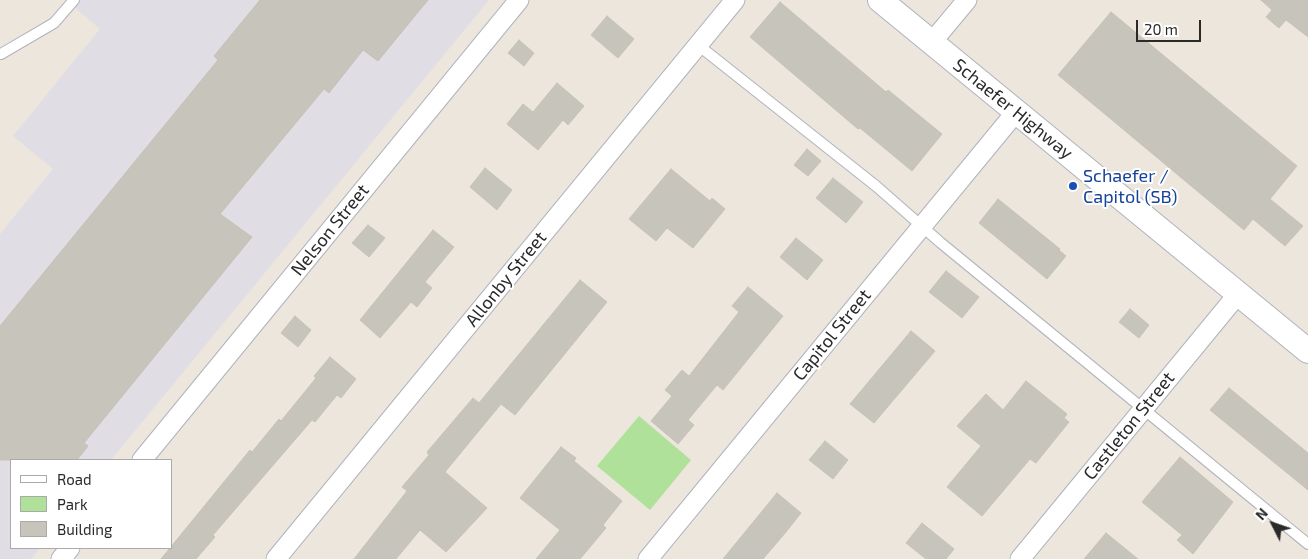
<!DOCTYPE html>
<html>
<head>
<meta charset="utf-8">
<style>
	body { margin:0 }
	#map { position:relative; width:1308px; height:559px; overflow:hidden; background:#ece6dd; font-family:"Exo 2",sans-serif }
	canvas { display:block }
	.legend { position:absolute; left:10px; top:459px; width:162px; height:90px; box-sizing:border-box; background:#fff; border:1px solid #aaa; margin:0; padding:6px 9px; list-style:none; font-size:15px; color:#2a2a2a }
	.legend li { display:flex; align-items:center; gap:10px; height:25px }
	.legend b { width:25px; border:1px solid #aaa }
	.north { position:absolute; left:1248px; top:499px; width:50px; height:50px; -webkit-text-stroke:4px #fff; paint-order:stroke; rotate:311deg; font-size:14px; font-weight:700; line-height:20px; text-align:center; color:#2a2a2a }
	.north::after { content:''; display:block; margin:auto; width:18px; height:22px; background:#2a2a2a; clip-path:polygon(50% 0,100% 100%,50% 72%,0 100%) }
	.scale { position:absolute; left:1136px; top:20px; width:65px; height:22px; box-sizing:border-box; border:2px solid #2a2a2a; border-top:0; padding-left:6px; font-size:15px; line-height:18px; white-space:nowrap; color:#2a2a2a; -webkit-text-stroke:4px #fff; paint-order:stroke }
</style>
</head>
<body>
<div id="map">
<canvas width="1308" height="559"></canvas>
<ul class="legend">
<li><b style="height:6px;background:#fff"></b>Road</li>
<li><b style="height:14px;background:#afe19b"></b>Park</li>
<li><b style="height:14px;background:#c7c4bb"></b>Building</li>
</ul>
<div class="north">N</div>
<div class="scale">20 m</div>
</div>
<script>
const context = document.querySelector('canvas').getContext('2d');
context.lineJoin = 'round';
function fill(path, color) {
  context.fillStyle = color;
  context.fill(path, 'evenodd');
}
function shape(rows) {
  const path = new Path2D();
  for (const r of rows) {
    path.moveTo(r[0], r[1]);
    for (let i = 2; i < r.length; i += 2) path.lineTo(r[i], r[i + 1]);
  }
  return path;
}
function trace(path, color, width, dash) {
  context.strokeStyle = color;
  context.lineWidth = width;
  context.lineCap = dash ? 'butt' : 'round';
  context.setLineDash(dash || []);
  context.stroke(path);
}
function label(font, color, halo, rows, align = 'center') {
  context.font = font + ' "Exo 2",sans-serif';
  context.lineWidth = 4;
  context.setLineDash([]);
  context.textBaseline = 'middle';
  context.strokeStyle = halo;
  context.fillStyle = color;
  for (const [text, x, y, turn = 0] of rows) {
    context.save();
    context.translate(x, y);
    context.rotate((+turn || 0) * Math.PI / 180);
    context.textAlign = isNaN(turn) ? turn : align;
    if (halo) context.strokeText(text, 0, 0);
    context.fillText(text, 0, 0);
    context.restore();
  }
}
const industrial = shape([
	[66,0,489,0,111,460,11,460,11,548,40,548,31,559,0,559,0,234,53,169,13,136,100,29]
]);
const green = shape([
	[639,416,691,460,650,510,597,466]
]);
const building = shape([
	[260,0,428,0,378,61,363,50,329,93,324,89,220,214,252,237,84,443,88,446,77,460,0,460,0,326,218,60,214,56,260,0],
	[1261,0,1308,0,1308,37,1286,20,1279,28,1266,17,1272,10,1261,0],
	[780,2,886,92,888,90,942,134,912,171,860,128,858,129,750,37,780,2],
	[1111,12,1297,166,1270,199,1303,226,1285,246,1253,219,1244,230,1058,75,1111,12],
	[607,16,634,39,618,58,591,35,607,16],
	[519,40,534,53,524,66,508,53,519,40],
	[557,83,584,106,568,125,563,120,538,150,507,124,523,104,533,112,557,83],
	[807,149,821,161,808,176,794,165,807,149],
	[485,168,512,190,497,210,470,187,485,168],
	[671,169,710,201,712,198,725,209,693,248,667,228,656,241,629,219,671,169],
	[833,178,863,202,846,223,816,198,833,178],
	[998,199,1060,249,1059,250,1066,256,1047,279,979,223,998,199],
	[368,225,385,238,369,257,352,243,368,225],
	[433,230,454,247,425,282,432,288,417,307,411,302,380,338,360,320,433,230],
	[796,238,823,260,807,280,780,257,796,238],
	[946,271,979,297,962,318,929,292,946,271],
	[580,280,607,302,515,415,501,404,445,472,487,508,446,552,420,530,396,559,354,559,407,491,402,487,429,455,427,452,473,398,479,403,580,280],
	[748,287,783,316,723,390,717,385,688,420,694,425,678,444,651,421,672,396,665,390,682,370,689,376,739,312,732,306,748,287],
	[1130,309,1149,325,1139,338,1119,322,1130,309],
	[295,316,311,330,298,347,281,333,295,316],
	[911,331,935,351,874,423,850,404,911,331],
	[330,357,356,379,341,398,337,395,315,422,312,420,213,535,215,537,196,559,161,559,250,450,252,452,279,419,281,421,316,378,314,376,330,357],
	[1026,381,1067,414,1064,418,1069,422,1036,463,1030,459,982,516,947,487,981,446,957,426,986,394,1003,410,1026,381],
	[1229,388,1308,453,1308,490,1210,410,1229,388],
	[825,441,848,460,833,479,809,460,825,441],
	[561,447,576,458,574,461,622,501,603,525,606,528,580,559,536,559,560,530,520,498,561,447],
	[1180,457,1233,502,1193,554,1177,540,1182,535,1142,502,1180,457],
	[777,493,801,513,786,532,763,559,723,559,777,493],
	[922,523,954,549,946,559,926,559,906,543,922,523],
	[1106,533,1138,559,1084,559,1106,533]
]);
const service = shape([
	[698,45,876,186,941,243,1308,544],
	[1,54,54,23,74,0]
]);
const minor = shape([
	[932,42,967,0],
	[142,460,519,0],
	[61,559,70,548],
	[276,559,735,0],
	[648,559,1016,112],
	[1020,559,1238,294]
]);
const tertiary = shape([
	[880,0,1308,351]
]);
const markers = [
	[1073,186,5,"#1a4fb4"]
];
const streetNames = [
	["Schaefer Highway",1013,109,39],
	["Nelson Street",330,230,-51],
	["Allonby Street",506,279,-51],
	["Capitol Street",832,335,-51],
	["Castleton Street",1129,426,-51]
];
const transitNames = [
	["Schaefer /",1083,176],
	["Capitol (SB)",1083,197]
];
fill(industrial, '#e0dde5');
fill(green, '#afe19b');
fill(building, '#c7c4bb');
trace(building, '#c7c2b6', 1);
trace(service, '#b0b2be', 12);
trace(minor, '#b0b2be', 21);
trace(tertiary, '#b0b2be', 26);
trace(service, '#fff', 10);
trace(minor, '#fff', 19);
trace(tertiary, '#fff', 24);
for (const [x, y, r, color] of markers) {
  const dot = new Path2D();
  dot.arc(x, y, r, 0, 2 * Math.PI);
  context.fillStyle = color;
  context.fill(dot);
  trace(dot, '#fff', 2);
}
label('18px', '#2a2a2a', '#fff', streetNames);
label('18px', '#164399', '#fff', transitNames, 'left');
</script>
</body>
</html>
